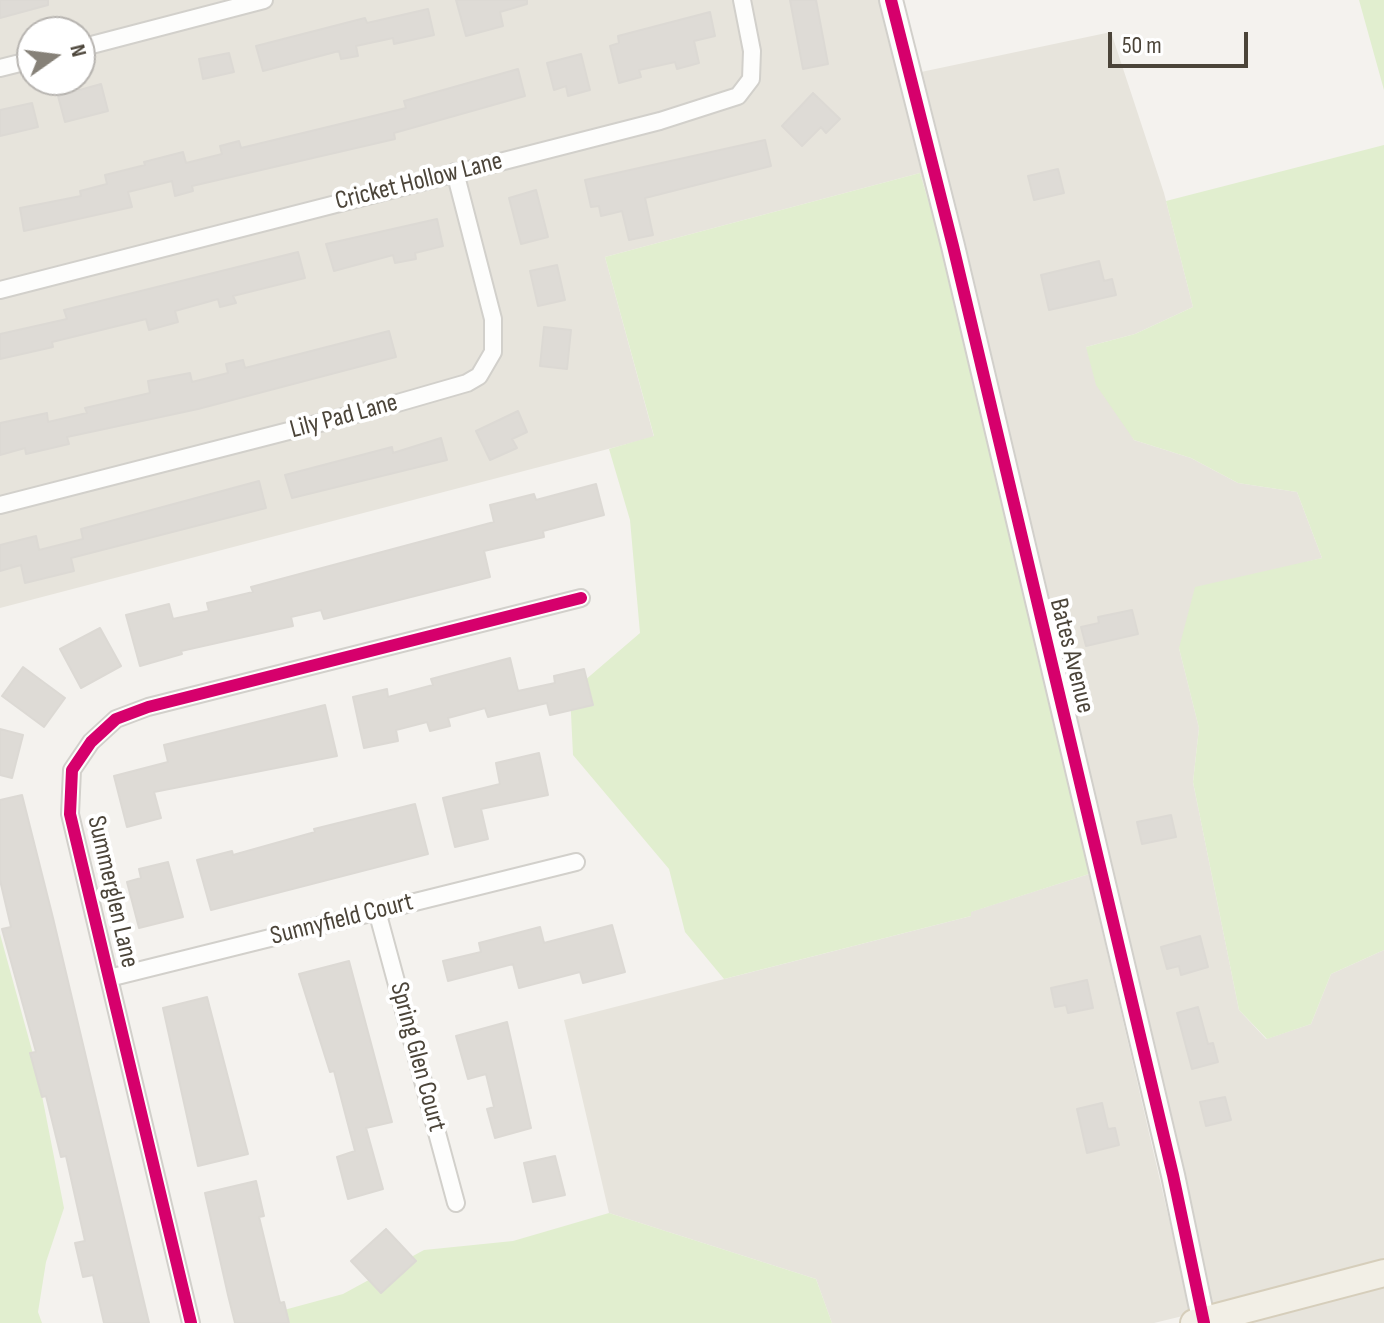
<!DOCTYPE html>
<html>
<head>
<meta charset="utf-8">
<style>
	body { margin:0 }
	#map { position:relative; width:1384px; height:1323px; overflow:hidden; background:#f4f2ee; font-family:"Sofia Sans Condensed",sans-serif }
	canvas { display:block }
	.north { position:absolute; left:16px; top:16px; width:80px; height:80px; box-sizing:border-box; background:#fff; border:2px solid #b7b4b0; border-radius:50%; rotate:76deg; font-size:22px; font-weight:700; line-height:32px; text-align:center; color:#4b4439 }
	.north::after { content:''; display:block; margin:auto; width:28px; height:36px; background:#868178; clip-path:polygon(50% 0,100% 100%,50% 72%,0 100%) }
	.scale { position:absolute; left:1108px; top:32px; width:140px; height:36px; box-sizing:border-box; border:4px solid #4b4439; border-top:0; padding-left:10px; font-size:24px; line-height:28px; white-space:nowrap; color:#4b4439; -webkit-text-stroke:6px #fff; paint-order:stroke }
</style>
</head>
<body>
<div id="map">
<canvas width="1384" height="1323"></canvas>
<div class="north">N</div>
<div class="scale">50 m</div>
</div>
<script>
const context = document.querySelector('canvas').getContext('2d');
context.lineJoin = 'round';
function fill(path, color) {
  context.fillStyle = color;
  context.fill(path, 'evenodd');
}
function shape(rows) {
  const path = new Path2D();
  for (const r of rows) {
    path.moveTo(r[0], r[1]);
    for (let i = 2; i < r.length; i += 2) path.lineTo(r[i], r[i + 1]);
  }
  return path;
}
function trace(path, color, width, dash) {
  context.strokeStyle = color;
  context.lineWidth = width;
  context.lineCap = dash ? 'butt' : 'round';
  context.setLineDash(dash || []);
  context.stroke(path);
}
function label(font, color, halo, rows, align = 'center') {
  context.font = font + ' "Sofia Sans Condensed",sans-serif';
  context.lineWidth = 8;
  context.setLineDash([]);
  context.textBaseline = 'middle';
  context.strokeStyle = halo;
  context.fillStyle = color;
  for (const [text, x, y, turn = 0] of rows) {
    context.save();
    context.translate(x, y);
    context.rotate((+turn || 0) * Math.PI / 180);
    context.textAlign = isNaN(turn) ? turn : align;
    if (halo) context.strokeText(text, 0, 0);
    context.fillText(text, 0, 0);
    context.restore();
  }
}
const residential = shape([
	[0,0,880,0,942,245,920,173,605,257,654,437,0,608],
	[32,32,80,32,80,80,32,80],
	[902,0,921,72,1111,32,1164,193,1193,307,1135,334,1086,347,1134,440,1191,458,1238,483,1297,492,1322,558,1269,572,1179,648,1199,728,1193,782,1239,1010,1266,1039,1311,1024,1331,974,1384,950,1384,1263,1212,1309,964,244],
	[1089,874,1191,1314,1154,1323,832,1323,816,1279,609,1213,564,1020,971,916,970,912],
	[1384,1282,1384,1323,1232,1323]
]);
const green = shape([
	[1359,0,1384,0,1384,90],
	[1384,145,1384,950,1331,974,1311,1024,1267,1039,1239,1010,1193,782,1199,728,1179,648,1195,587,1322,558,1297,492,1238,483,1191,458,1134,440,1096,385,1086,347,1135,334,1193,307,1166,201],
	[920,173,943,249,1089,874,971,912,971,916,724,979,685,932,669,869,573,755,570,693,640,633,630,520,609,449,654,436,605,257],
	[0,934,36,1065,64,1208,46,1262,38,1312,42,1323,0,1323],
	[609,1213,816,1279,832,1323,290,1323,284,1310,343,1294,424,1250,513,1241]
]);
const building = shape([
	[0,0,48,0,48,5,0,18,0,0],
	[456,0,527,0,527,4,500,12,503,26,466,36,456,0],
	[790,0,816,0,828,64,803,69,790,0],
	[428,9,434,35,394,44,393,38,356,46,358,56,341,59,339,51,263,71,256,46,365,18,367,23,428,9],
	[710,12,715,36,694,41,699,63,677,69,675,62,639,70,641,77,619,83,610,46,619,43,618,36,710,12],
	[229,53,234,72,203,79,199,59,229,53],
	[581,54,590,90,568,96,566,86,554,90,547,63,581,54],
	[518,69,525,96,394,133,395,139,192,186,193,191,175,196,172,181,128,192,132,207,24,231,20,208,81,196,80,191,107,184,105,175,145,165,144,162,183,152,186,163,222,154,220,146,239,141,241,148,406,108,404,101,518,69],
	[101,84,108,111,65,122,58,96,101,84],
	[813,93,840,119,826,133,821,127,802,146,782,126,813,93],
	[32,103,38,127,0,136,0,110,32,103],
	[765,140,771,166,645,198,653,235,629,240,622,211,601,216,599,206,591,207,585,180,765,140],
	[1058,169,1064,193,1034,200,1028,176,1058,169],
	[536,190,548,237,521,244,509,198,536,190],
	[437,219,443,246,415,253,416,259,395,263,393,255,334,271,326,244,437,219],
	[298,252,305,278,233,296,236,303,220,307,218,299,175,311,178,322,149,330,146,319,52,342,53,347,0,359,0,334,67,319,64,310,298,252],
	[1099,261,1104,281,1112,279,1116,295,1049,310,1041,275,1099,261],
	[557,265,565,300,538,306,530,271,557,265],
	[544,327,571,330,567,369,540,366,544,327],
	[389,331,396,357,198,409,67,437,69,444,26,454,25,448,0,455,0,423,47,413,48,422,87,413,85,408,150,393,148,381,190,373,192,382,228,373,226,364,243,360,245,368,389,331],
	[518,411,527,432,512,439,517,448,490,460,476,431,518,411],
	[441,438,447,460,292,498,285,475,392,447,393,453,441,438],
	[259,481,266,508,71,558,74,571,25,583,21,565,0,571,0,545,36,536,39,550,83,539,81,529,259,481],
	[596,484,604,515,543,531,544,537,484,551,490,577,324,619,321,610,291,617,293,626,181,651,182,654,140,666,126,615,169,604,173,619,209,611,207,603,253,592,251,587,494,522,490,505,534,494,536,500,596,484],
	[1132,610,1138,634,1086,646,1081,627,1099,623,1098,617,1132,610],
	[100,628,121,666,81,688,60,649,100,628],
	[510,658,518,691,555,683,554,676,584,669,593,705,550,715,547,703,488,717,485,708,448,718,450,726,430,731,427,722,396,730,398,741,364,748,353,697,387,689,388,697,433,685,431,679,510,658],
	[23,667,65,698,44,727,2,696,23,667],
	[325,705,337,756,154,792,161,818,127,827,114,776,168,762,164,745,325,705],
	[0,729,23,735,12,778,0,775,0,729],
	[539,753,548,795,481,809,488,839,455,847,443,798,500,784,496,763,539,753],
	[22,795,53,918,149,1323,104,1323,93,1275,83,1277,75,1243,85,1241,66,1156,61,1157,46,1096,42,1097,30,1053,36,1052,2,929,11,927,0,880,0,800,22,795],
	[415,804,428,854,211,910,197,860,232,851,233,855,315,832,314,829,415,804],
	[1171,815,1176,837,1142,844,1137,822,1171,815],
	[168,862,183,917,139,928,127,882,141,878,139,869,168,862],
	[612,925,625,972,583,983,580,972,519,988,513,964,448,981,443,961,481,952,479,943,540,927,544,943,612,925],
	[1200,936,1208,967,1181,975,1179,966,1167,969,1161,947,1200,936],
	[349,961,392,1122,366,1128,383,1189,348,1199,337,1157,355,1151,334,1071,330,1072,299,974,349,961],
	[1087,980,1093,1008,1068,1013,1066,1005,1055,1007,1051,988,1087,980],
	[207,997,248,1154,198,1166,163,1008,207,997],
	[1198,1007,1208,1044,1213,1043,1218,1062,1192,1069,1177,1013,1198,1007],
	[507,1022,531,1128,495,1138,487,1109,494,1107,486,1074,468,1079,456,1036,507,1022],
	[1225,1097,1231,1120,1206,1126,1200,1102,1225,1097],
	[1102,1103,1108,1129,1115,1128,1119,1145,1087,1153,1077,1109,1102,1103],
	[555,1156,565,1195,533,1202,524,1163,555,1156],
	[256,1181,264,1216,259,1217,280,1303,284,1302,289,1323,235,1323,228,1295,205,1193,256,1181],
	[386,1229,416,1261,381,1293,351,1261,386,1229]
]);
const minor = shape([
	[80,48,264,0],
	[0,68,32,60],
	[0,290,660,121,738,96,751,79,752,51,742,0],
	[0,505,394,404,467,383,479,376,493,352,493,319,455,172],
	[377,911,456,1203],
	[109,978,576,862],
	[191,1323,70,814,72,770,91,742,116,719,148,707,581,598]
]);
const tertiary = shape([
	[891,0,953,246,1173,1175,1204,1323]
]);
const primary = shape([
	[1194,1323,1384,1273]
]);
const cycleway = shape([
	[891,0,953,246,1173,1175,1204,1323],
	[191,1323,70,814,72,770,91,742,116,719,148,707,581,598]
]);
const streetNames = [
	["Cricket Hollow Lane",419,182,-14],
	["Lily Pad Lane",344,417,-15],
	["Bates Avenue",1071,656,76],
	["Summerglen Lane",112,892,77],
	["Sunnyfield Court",342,920,-14],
	["Spring Glen Court",417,1057,75]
];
fill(residential, '#e7e4dc');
fill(green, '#e1eecf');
fill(building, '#dedbd6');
trace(building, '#dcd9d4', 2);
trace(minor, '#d2d0cb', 20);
trace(tertiary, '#d2d0cb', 26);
trace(primary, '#d6cebb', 30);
trace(minor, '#fdfdfc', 16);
trace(tertiary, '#fdfdfc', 22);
trace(primary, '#f2efe6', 26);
trace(cycleway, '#d6006c', 12);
label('26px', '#4b4439', '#fff', streetNames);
</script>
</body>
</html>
